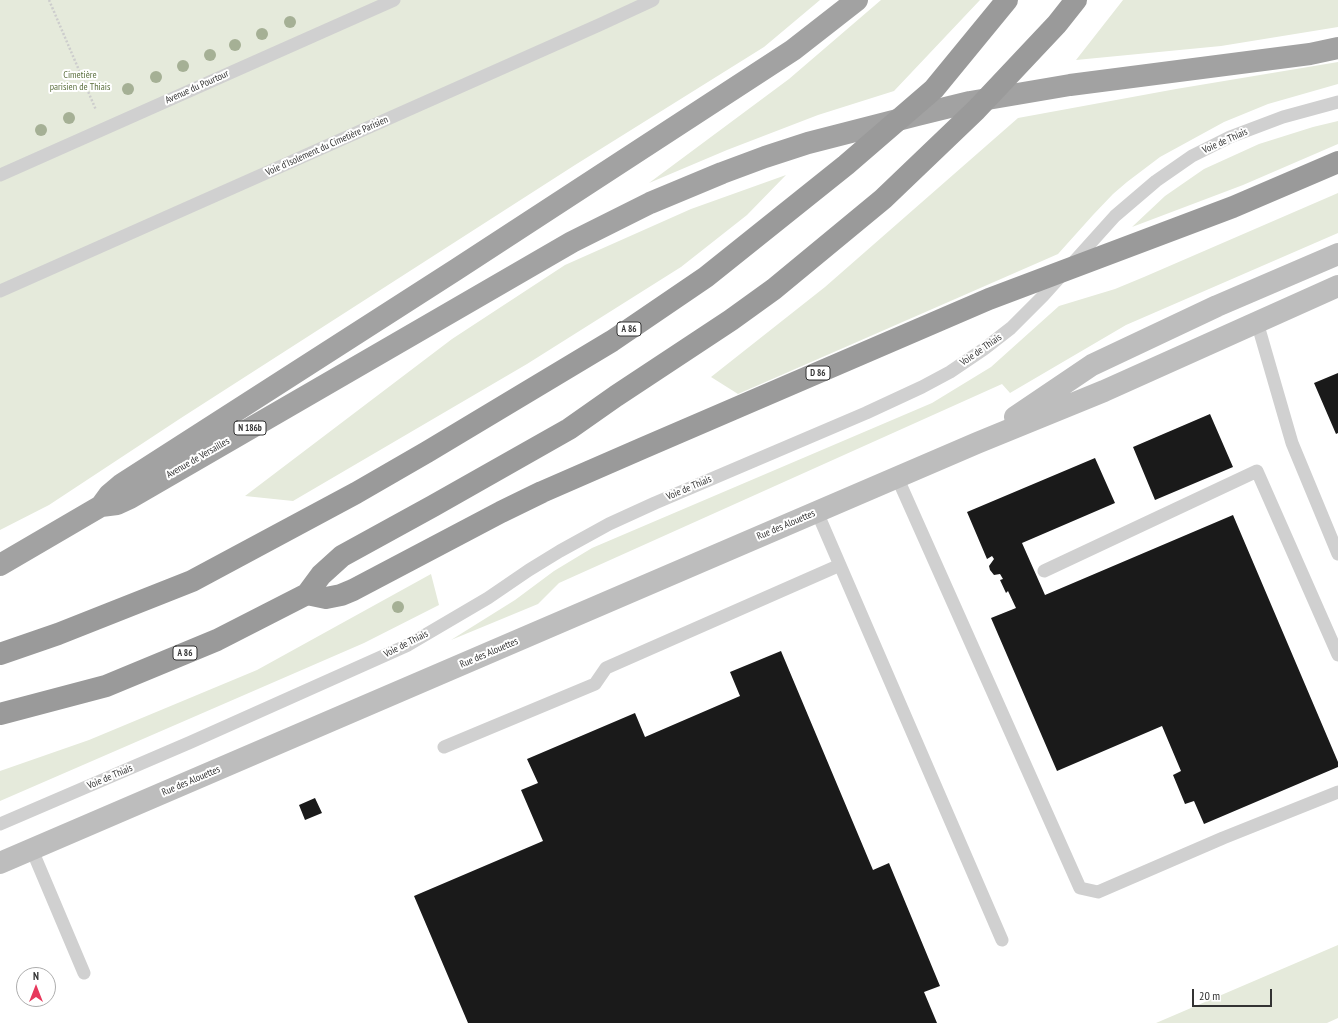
<!DOCTYPE html>
<html>
<head>
<meta charset="utf-8">
<style>
	body { margin:0 }
	#map { position:relative; width:1338px; height:1023px; overflow:hidden; background:#fff; font-family:"PT Sans Narrow",sans-serif }
	canvas { display:block }
	.north { position:absolute; left:16px; top:967px; width:40px; height:40px; box-sizing:border-box; background:#fff; border:1px solid #adadad; border-radius:50%; rotate:0deg; font-size:11px; font-weight:700; line-height:16px; text-align:center; color:#333 }
	.north::after { content:''; display:block; margin:auto; width:14px; height:18px; background:#e7385c; clip-path:polygon(50% 0,100% 100%,50% 72%,0 100%) }
	.scale { position:absolute; left:1192px; top:989px; width:80px; height:18px; box-sizing:border-box; border:2px solid #333; border-top:0; padding-left:5px; font-size:12px; line-height:14px; white-space:nowrap; color:#333; -webkit-text-stroke:3px #fff; paint-order:stroke }
</style>
</head>
<body>
<div id="map">
<canvas width="1338" height="1023"></canvas>
<div class="north">N</div>
<div class="scale">20 m</div>
</div>
<script>
const context = document.querySelector('canvas').getContext('2d');
context.lineJoin = 'round';
function fill(path, color) {
  context.fillStyle = color;
  context.fill(path, 'evenodd');
}
function shape(rows) {
  const path = new Path2D();
  for (const r of rows) {
    path.moveTo(r[0], r[1]);
    for (let i = 2; i < r.length; i += 2) path.lineTo(r[i], r[i + 1]);
  }
  return path;
}
function trace(path, color, width, dash) {
  context.strokeStyle = color;
  context.lineWidth = width;
  context.lineCap = dash ? 'butt' : 'round';
  context.setLineDash(dash || []);
  context.stroke(path);
}
function label(font, color, halo, rows, align = 'center') {
  context.font = font + ' "PT Sans Narrow",sans-serif';
  context.lineWidth = 4;
  context.setLineDash([]);
  context.textBaseline = 'middle';
  context.strokeStyle = halo;
  context.fillStyle = color;
  for (const [text, x, y, turn = 0] of rows) {
    context.save();
    context.translate(x, y);
    context.rotate((+turn || 0) * Math.PI / 180);
    context.textAlign = isNaN(turn) ? turn : align;
    if (halo) context.strokeText(text, 0, 0);
    context.fillText(text, 0, 0);
    context.restore();
  }
}
const green = shape([
	[0,0,820,0,764,47,575,165,181,418,49,505,0,530],
	[881,0,980,0,894,91,818,115,727,150,649,183,789,79],
	[1123,0,1338,0,1338,27,1221,46,1076,60],
	[1338,62,1338,84,1268,104,1224,122,1160,157,1127,182,1113,194,1093,215,1058,254,738,394,711,377,825,287,1018,118,1176,89],
	[1338,121,1338,144,1243,185,1132,227,1165,196,1204,169,1259,144,1313,127],
	[786,175,747,215,681,267,527,364,293,501,245,496,452,339,565,265,691,209],
	[1338,193,1338,233,1126,325,1010,393,1002,384,559,583,538,604,451,640,515,600,554,571,592,548,932,403,991,367,1059,306,1115,289,1144,277],
	[431,574,439,605,364,643,0,801,0,771,89,740,257,670],
	[1338,945,1338,1018,1327,1023,1156,1023]
]);
const building = shape([
	[1338,373,1338,433,1336,434,1314,383],
	[1210,414,1233,467,1155,500,1133,447],
	[1095,458,1115,503,1022,543,1045,595,1233,515,1338,762,1338,767,1204,824,1194,801,1185,804,1173,775,1181,771,1162,726,1057,771,991,618,1016,608,1008,591,1006,593,1000,580,1003,579,1000,574,994,575,990,570,989,566,994,559,992,556,987,559,967,512],
	[781,651,873,870,889,863,940,986,924,992,937,1023,468,1023,414,896,543,841,521,790,538,783,527,759,635,713,645,737,740,696,730,672],
	[315,798,322,813,305,820,299,805]
]);
const path = shape([
	[49,0,96,110]
]);
const service = shape([
	[0,175,394,0],
	[0,291,599,25,653,0],
	[1257,322,1292,443,1338,554],
	[897,477,1080,888,1098,892,1223,838,1338,792],
	[817,512,1002,940],
	[1044,571,1257,471,1338,655],
	[444,747,595,684,606,668,840,565],
	[0,824,191,742,408,645,488,598,529,570,560,551,609,524,655,503,866,413,922,387,950,372,984,349,1011,328,1043,296,1115,216,1156,181,1192,156,1230,137,1283,117,1338,102],
	[32,850,84,973]
]);
const secondary = shape([
	[1015,417,1092,365,1217,306,1338,254],
	[0,863,977,443,1104,391,1338,286]
]);
const trunk = shape([
	[101,506,117,504,130,498,572,242,650,203,722,173,765,157,808,143,917,115,970,102,1070,85,1310,54,1338,48],
	[0,565,101,506,109,495,122,484,457,269,793,50,857,0]
]);
const motorway = shape([
	[307,594,326,598,341,595,353,590,501,512,542,492,643,448,989,299,1233,207,1338,162],
	[0,654,58,634,192,581,356,493,427,452,612,341,706,277,846,165,934,89,1007,0],
	[0,714,106,686,217,640,307,594,321,575,342,556,433,506,569,429,616,396,731,320,774,289,883,199,976,110,1057,24,1076,0]
]);
const trees = [
	[290,22],
	[262,34],
	[235,45],
	[210,55],
	[183,66],
	[156,77],
	[128,89],
	[69,118],
	[41,130],
	[398,607]
];
const shields = [
	[629,329,24],
	[818,373,24],
	[250,428,32],
	[185,653,24]
];
const shieldNames = [
	["A 86",629,329],
	["D 86",818,373],
	["N 186b",250,428],
	["A 86",185,653]
];
const parkNames = [
	["Cimetière",80,75],
	["parisien de Thiais",80,87]
];
const streetNames = [
	["Avenue du Pourtour",197,87,-24],
	["Voie de Thiais",1225,141,-24],
	["Voie d'Isolement du Cimetière Parisien",327,146,-24],
	["Voie de Thiais",981,350,-35],
	["Avenue de Versailles",198,458,-30],
	["Voie de Thiais",689,488,-23],
	["Rue des Alouettes",786,525,-23],
	["Voie de Thiais",406,644,-27],
	["Rue des Alouettes",489,653,-23],
	["Voie de Thiais",110,777,-23],
	["Rue des Alouettes",191,781,-23]
];
fill(green, '#e5eadb');
fill(building, '#1a1a1a');
trace(path, '#cdcdcd', 2.5, [2, 2]);
trace(service, '#d0d0d0', 13);
trace(secondary, '#bdbdbd', 22);
trace(trunk, '#a2a2a2', 22);
trace(motorway, '#9a9a9a', 22);
context.fillStyle = '#a5b095';
for (const [x, y] of trees) {
  context.beginPath();
  context.arc(x, y, 6, 0, 2 * Math.PI);
  context.fill();
}
for (const [x, y, w] of shields) {
  const box = new Path2D();
  box.roundRect(x - w / 2, y - 7, w, 14, 3);
  context.fillStyle = '#fff';
  context.fill(box);
  trace(box, '#333', 1);
}
label('bold 9px', '#333', null, shieldNames);
label('10px', '#5c703f', '#fff', parkNames);
label('10px', '#333', '#fff', streetNames);
</script>
</body>
</html>
